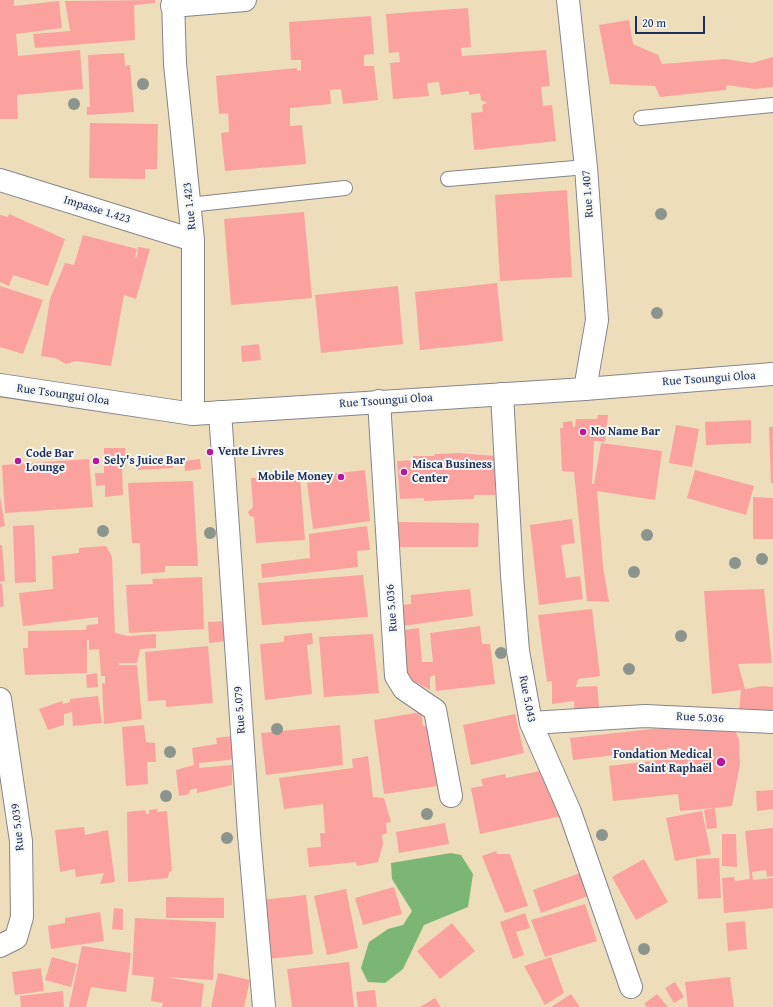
<!DOCTYPE html>
<html>
<head>
<meta charset="utf-8">
<style>
	body { margin:0 }
	#map { position:relative; width:773px; height:1007px; overflow:hidden; background:#edddba; font-family:"Gentium Book Plus",serif }
	canvas { display:block }
	.scale { position:absolute; left:635px; top:16px; width:70px; height:18px; box-sizing:border-box; border:2px solid #1b2f5e; border-top:0; padding-left:5px; font-size:12px; line-height:14px; white-space:nowrap; color:#1b2f5e; -webkit-text-stroke:3px #f6f6f2; paint-order:stroke }
</style>
</head>
<body>
<div id="map">
<canvas width="773" height="1007"></canvas>
<div class="scale">20 m</div>
</div>
<script>
const context = document.querySelector('canvas').getContext('2d');
context.lineJoin = 'round';
function fill(path, color) {
  context.fillStyle = color;
  context.fill(path, 'evenodd');
}
function shape(rows) {
  const path = new Path2D();
  for (const r of rows) {
    path.moveTo(r[0], r[1]);
    for (let i = 2; i < r.length; i += 2) path.lineTo(r[i], r[i + 1]);
  }
  return path;
}
function trace(path, color, width, dash) {
  context.strokeStyle = color;
  context.lineWidth = width;
  context.lineCap = dash ? 'butt' : 'round';
  context.setLineDash(dash || []);
  context.stroke(path);
}
function label(font, color, halo, rows, align = 'center') {
  context.font = font + ' "Gentium Book Plus",serif';
  context.lineWidth = 4;
  context.setLineDash([]);
  context.textBaseline = 'middle';
  context.strokeStyle = halo;
  context.fillStyle = color;
  for (const [text, x, y, turn = 0] of rows) {
    context.save();
    context.translate(x, y);
    context.rotate((+turn || 0) * Math.PI / 180);
    context.textAlign = isNaN(turn) ? turn : align;
    if (halo) context.strokeText(text, 0, 0);
    context.fillText(text, 0, 0);
    context.restore();
  }
}
const forest = shape([
	[451,853,461,855,473,874,468,907,424,925,403,969,385,983,368,982,361,968,369,942,388,929,403,925,412,911,392,879,391,863]
]);
const building = shape([
	[0,0,14,0,14,6,59,1,62,28,16,34,18,56,80,50,83,89,17,95,18,119,0,119],
	[155,0,155,3,134,5,135,40,35,48,33,34,70,31,65,1],
	[468,8,471,47,461,48,462,56,546,50,550,86,541,87,543,106,552,105,556,141,474,150,471,113,483,112,482,105,487,103,481,100,480,93,469,95,469,91,441,95,439,82,427,83,429,96,393,99,390,63,400,62,399,52,389,53,386,14],
	[371,16,374,54,364,55,364,66,374,66,378,100,343,104,341,89,330,90,331,104,290,108,290,126,302,125,306,164,225,171,221,133,229,132,228,113,219,114,216,76,297,68,297,71,301,70,301,60,291,60,289,22],
	[629,20,633,44,658,55,662,64,725,59,752,63,773,57,773,87,755,89,727,85,726,90,660,97,655,86,610,84,599,25],
	[124,53,125,66,130,65,134,112,87,115,87,107,90,107,88,55],
	[90,123,158,124,157,169,145,169,145,179,89,178],
	[567,190,572,277,500,281,495,195],
	[304,212,312,298,231,305,224,219],
	[9,214,65,239,48,286,13,275,9,286,0,282,0,215,8,217],
	[83,235,137,249,135,257,137,257,138,247,150,249,136,299,124,295,111,366,76,361,66,364,55,358,41,356,50,299,65,263,74,265],
	[497,283,503,341,420,350,415,292],
	[0,286,43,300,23,354,0,347],
	[398,286,403,344,321,353,315,295],
	[259,344,261,360,242,362,241,346],
	[598,415,608,415,605,442,594,441,592,484,594,484,601,443,662,451,655,500,597,491,603,567,609,602,587,601,574,472,562,471,560,428,563,428,563,422,572,421,573,427,575,427,576,419,597,419],
	[751,420,751,443,706,445,705,422],
	[676,425,699,429,692,467,669,463],
	[769,427,773,427,773,483,771,483],
	[104,448,125,448,126,466,122,467,123,495,105,497,105,485,96,486,95,473,104,473],
	[459,453,495,456,495,495,474,495,474,499,424,501,424,498,400,499,397,461,413,460,413,456,434,456,435,454],
	[172,457,173,468,138,470,138,460],
	[89,459,93,507,5,513,2,465],
	[200,459,201,469,185,471,184,461],
	[365,470,370,521,313,529,307,483,321,481,321,475],
	[695,470,754,486,746,515,687,498],
	[300,477,305,540,256,543,254,517,250,516,248,512,253,507,251,478],
	[193,481,198,566,165,566,165,572,141,574,140,543,132,543,128,483],
	[0,496,5,526,0,527],
	[753,497,773,498,773,539,753,539],
	[572,519,575,543,561,545,566,578,580,576,583,599,539,605,530,525],
	[395,522,479,523,478,547,395,547],
	[34,525,36,582,15,583,13,526],
	[367,526,370,550,357,551,358,567,262,578,261,564,310,558,309,534],
	[0,545,2,545,5,581,0,582],
	[106,546,112,557,115,633,128,636,156,634,156,648,140,649,137,663,119,663,119,665,137,665,142,719,104,724,102,683,105,684,105,676,101,676,99,649,89,650,89,640,87,640,87,673,25,675,23,648,28,648,28,631,86,630,87,625,98,624,98,617,23,626,19,593,53,589,52,556,79,553,79,548],
	[363,575,368,617,262,625,258,583],
	[202,577,204,629,129,633,126,585,153,584,152,579],
	[2,583,4,606,0,607,0,584],
	[470,589,473,616,403,626,401,605,411,604,411,595],
	[764,589,772,663,738,664,745,689,763,686,773,687,773,712,739,712,741,690,712,694,704,591],
	[592,609,600,676,578,679,576,687,597,686,599,707,574,709,574,701,552,704,552,681,547,682,538,615],
	[228,621,229,641,209,643,208,622],
	[480,626,482,644,490,644,495,684,436,691,435,675,430,677,430,690,406,677,404,630,419,628,422,662,433,662,430,633],
	[312,633,313,644,307,645,312,694,265,700,260,644,284,642,284,636],
	[373,634,379,693,324,697,319,637],
	[208,646,213,703,166,707,166,700,148,701,145,652],
	[97,673,98,687,87,688,86,675],
	[98,696,102,723,73,726,72,712,64,714,64,725,48,730,39,709,62,701,63,704,70,702,70,699],
	[421,712,423,726,428,726,437,786,384,794,374,720],
	[515,714,524,753,471,765,463,725],
	[144,725,146,742,155,743,156,762,147,762,148,784,126,786,122,727],
	[340,725,343,765,266,775,261,733],
	[679,726,735,731,739,739,740,764,732,806,715,808,717,828,707,829,704,810,713,808,680,811,678,794,613,801,609,766,676,758,675,748,573,760,570,738],
	[232,736,238,759,199,763,199,768,232,765,232,785,197,793,197,788,190,790,189,794,179,796,176,770,194,765,192,748,217,744,216,738],
	[368,756,373,797,384,798,391,822,386,823,387,833,382,835,383,844,378,862,357,866,356,862,309,867,307,848,321,847,320,833,325,833,323,804,284,809,279,778,353,768,352,759],
	[545,770,566,815,480,834,471,788,483,786,481,779,505,774,506,778],
	[773,790,773,809,757,811,756,791],
	[158,809,157,812,167,811,172,871,169,872,168,878,128,882,127,812,145,810,146,814,149,814,149,810],
	[702,811,711,854,675,861,666,818],
	[445,823,449,844,399,853,396,832],
	[84,827,85,835,108,830,115,882,100,884,104,873,76,877,75,869,60,872,55,830],
	[773,828,773,876,767,877,766,870,752,872,753,880,773,878,773,908,724,913,722,878,734,877,735,881,750,879,745,831],
	[722,834,736,834,737,867,722,866],
	[496,851,497,854,510,854,528,906,505,913,482,856],
	[719,858,721,898,698,899,696,859],
	[644,859,668,902,636,920,612,877],
	[580,873,588,896,541,913,533,890],
	[394,887,402,914,363,925,355,898],
	[346,889,358,948,327,955,314,896],
	[306,895,313,954,268,959,261,900],
	[166,897,224,898,224,918,166,918],
	[585,904,597,941,545,957,531,920],
	[114,908,123,909,123,930,112,929],
	[100,912,104,941,51,949,48,926,65,923,65,918],
	[525,913,530,928,516,932,524,955,513,959,500,922],
	[135,918,216,922,213,980,167,977,204,984,201,1007,162,1007,163,1003,151,1001,154,977,132,975],
	[745,921,747,949,728,951,726,923],
	[452,923,475,951,440,979,417,951],
	[82,946,131,953,126,992,91,987,86,1007,69,1007],
	[52,957,77,964,71,987,45,980],
	[551,957,564,993,545,1005,524,966],
	[349,962,354,1007,292,1007,287,969],
	[41,968,44,991,15,995,12,972],
	[218,973,250,980,244,1007,211,1007],
	[730,977,734,1007,688,1007,685,982],
	[675,982,684,997,674,1003,665,988],
	[375,990,377,1007,358,1007,356,992],
	[63,991,64,1007,21,1007,20,996],
	[571,994,580,1007,551,1007],
	[657,994,668,1007,647,1007,644,1004],
	[435,998,441,1007,420,1007]
]);
const lane = shape([
	[641,118,773,105],
	[448,179,586,167],
	[189,205,345,188]
]);
const street = shape([
	[173,0,175,64,193,240,193,414],
	[568,0,586,167,597,320,585,389],
	[172,6,245,0],
	[0,180,193,240],
	[502,394,512,575,518,651,531,723,570,812,631,987],
	[379,401,396,676,404,689,435,710,451,796],
	[220,412,249,834,264,1007],
	[0,699,21,841,22,917,16,938,0,946],
	[531,723,645,716,773,722]
]);
const primary = shape([
	[0,385,193,414,585,389,773,374]
]);
const trees = [
	[143,84],
	[74,104],
	[661,214],
	[657,313],
	[103,531],
	[210,533],
	[647,535],
	[762,559],
	[735,563],
	[634,572],
	[681,636],
	[501,653],
	[629,669],
	[277,729],
	[170,752],
	[166,796],
	[427,814],
	[602,835],
	[227,838],
	[644,949]
];
const markers = [
	[583,432,4,"#b5179e"],
	[210,452,4,"#b5179e"],
	[18,461,4,"#b5179e"],
	[96,461,4,"#b5179e"],
	[404,472,4,"#b5179e"],
	[341,477,4,"#b5179e"],
	[721,762,5,"#b5179e"]
];
const streetNames = [
	["Rue 1.407",588,194,-94],
	["Rue 1.423",190,206,-96],
	["Impasse 1.423",97,210,17],
	["Rue Tsoungui Oloa",709,379,-4],
	["Rue Tsoungui Oloa",63,395,8],
	["Rue Tsoungui Oloa",386,401,-4],
	["Rue 5.036",392,608,-94],
	["Rue 5.043",527,699,79],
	["Rue 5.079",240,710,-94],
	["Rue 5.036",700,718,3],
	["Rue 5.039",18,827,-96]
];
const poiNames = [
	["No Name Bar",591,432],
	["Vente Livres",218,452],
	["Code Bar",26,454],
	["Lounge",26,468],
	["Sely's Juice Bar",104,461],
	["Misca Business",412,465],
	["Center",412,479],
	["Mobile Money",333,477,"right"],
	["Fondation Medical",712,755,"right"],
	["Saint Raphaël",712,769,"right"]
];
fill(forest, '#7bb674');
fill(building, '#fba29f');
trace(lane, '#84868c', 16);
trace(street, '#84868c', 24);
trace(primary, '#84868c', 24);
trace(lane, '#fff', 14);
trace(street, '#fff', 22);
trace(primary, '#fff', 22);
context.fillStyle = '#8b948d';
for (const [x, y] of trees) {
  context.beginPath();
  context.arc(x, y, 6, 0, 2 * Math.PI);
  context.fill();
}
for (const [x, y, r, color] of markers) {
  const dot = new Path2D();
  dot.arc(x, y, r, 0, 2 * Math.PI);
  context.fillStyle = color;
  context.fill(dot);
  trace(dot, '#f6f6f2', 1.5);
}
label('12px', '#1b2f5e', '#f6f6f2', streetNames);
label('bold 12px', '#1b2f5e', '#f6f6f2', poiNames, 'left');
</script>
</body>
</html>
